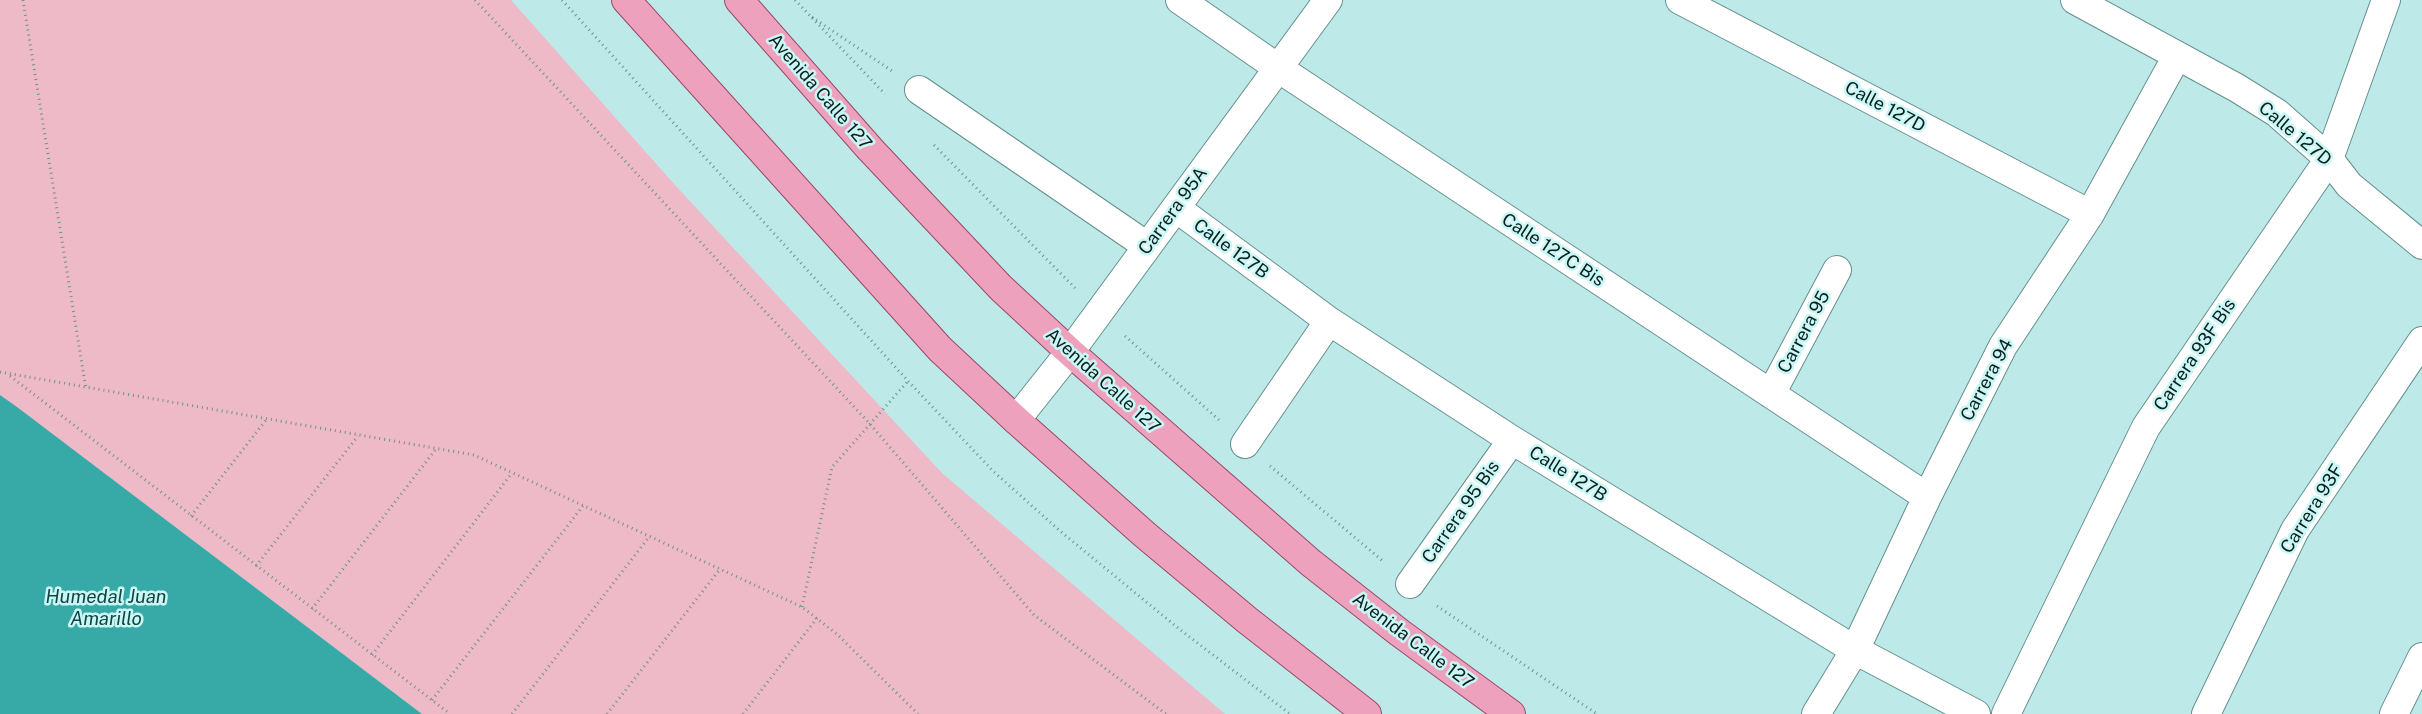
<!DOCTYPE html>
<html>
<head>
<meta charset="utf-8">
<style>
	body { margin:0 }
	canvas { display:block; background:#bdeae8 }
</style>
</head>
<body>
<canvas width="2422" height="714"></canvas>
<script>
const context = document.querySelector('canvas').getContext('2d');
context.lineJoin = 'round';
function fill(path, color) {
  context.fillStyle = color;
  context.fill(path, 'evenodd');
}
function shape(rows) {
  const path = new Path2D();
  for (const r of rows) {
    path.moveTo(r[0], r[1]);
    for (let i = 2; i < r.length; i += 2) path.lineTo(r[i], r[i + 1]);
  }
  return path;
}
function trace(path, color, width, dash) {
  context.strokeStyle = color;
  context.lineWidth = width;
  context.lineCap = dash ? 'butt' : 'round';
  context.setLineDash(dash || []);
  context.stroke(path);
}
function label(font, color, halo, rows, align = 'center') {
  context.font = font + ' "Public Sans",sans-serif';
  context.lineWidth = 5;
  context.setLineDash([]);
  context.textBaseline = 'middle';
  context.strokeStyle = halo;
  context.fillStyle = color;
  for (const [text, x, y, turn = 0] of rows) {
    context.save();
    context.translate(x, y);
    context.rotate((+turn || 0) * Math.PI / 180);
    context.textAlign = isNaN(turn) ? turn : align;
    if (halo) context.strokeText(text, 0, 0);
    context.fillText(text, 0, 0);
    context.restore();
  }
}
const green = shape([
	[0,0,511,0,675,185,942,473,1225,714,422,714,0,395]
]);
const water = shape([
	[0,395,17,407,422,714,0,714]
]);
const path = shape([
	[23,0,86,389],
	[475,0,870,424,1034,615,1166,714],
	[562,0,908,381,993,471,1060,531,1178,628,1290,714],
	[795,0,885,94],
	[812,17,892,71],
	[934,145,1075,288],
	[1125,336,1219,420],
	[0,372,474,455,802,607,838,635,918,714],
	[10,376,450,714],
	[1270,466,1384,562],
	[191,516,266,420],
	[256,566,358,436],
	[1437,606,1597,714],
	[802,607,832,467,908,381],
	[312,609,436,449],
	[372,655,512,473],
	[432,700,583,506],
	[512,714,649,537],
	[607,714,720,569],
	[743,714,817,618]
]);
const minor = shape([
	[1180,0,1278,68,1927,497],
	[1680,0,2090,214],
	[2075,0,2237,88,2277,113,2329,159,2349,185,2422,245],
	[919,90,1147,246],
	[1176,208,1329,321,1512,440,1855,650,1976,714],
	[1771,394,1837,270],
	[1245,444,1329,321],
	[1410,584,1512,440],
	[1816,714,1855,650,1927,497,2003,346,2090,214,2177,56],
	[2006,714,2146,427,2329,159,2386,0],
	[2206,714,2295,530,2422,341],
	[2394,714,2422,657]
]);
const tertiary = shape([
	[1016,420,1070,352,1328,0]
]);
const primary = shape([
	[626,0,940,349,1016,420,1144,534,1247,620,1367,714],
	[739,0,870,149,1001,288,1070,352,1311,563,1400,633,1511,714]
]);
const streetNames = [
	["Avenida Calle 127",820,92,49],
	["Calle 127D",1885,107,28],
	["Calle 127D",2295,134,40],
	["Carrera 95A",1173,211,-54],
	["Calle 127B",1231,249,36],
	["Calle 127C Bis",1553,250,33],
	["Carrera 95",1804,332,-62],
	["Carrera 93F Bis",2195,355,-56],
	["Carrera 94",1987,380,-62],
	["Avenida Calle 127",1103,381,42],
	["Calle 127B",1568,474,32],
	["Carrera 93F",2312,509,-58],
	["Carrera 95 Bis",1461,512,-55],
	["Avenida Calle 127",1413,641,37]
];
const waterNames = [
	["Humedal Juan",106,597],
	["Amarillo",106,619]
];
fill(green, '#eebac8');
fill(water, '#37aaa8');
trace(minor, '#65908e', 30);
trace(tertiary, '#65908e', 30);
trace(primary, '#984a67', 30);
trace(path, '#70908f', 3, [1, 4]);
trace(minor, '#fff', 28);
trace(tertiary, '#fff', 28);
trace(primary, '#eea1bc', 28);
label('18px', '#0d1e1e', '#c9f7f5', streetNames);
label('italic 19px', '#124443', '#c9f7f5', waterNames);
</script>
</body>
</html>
